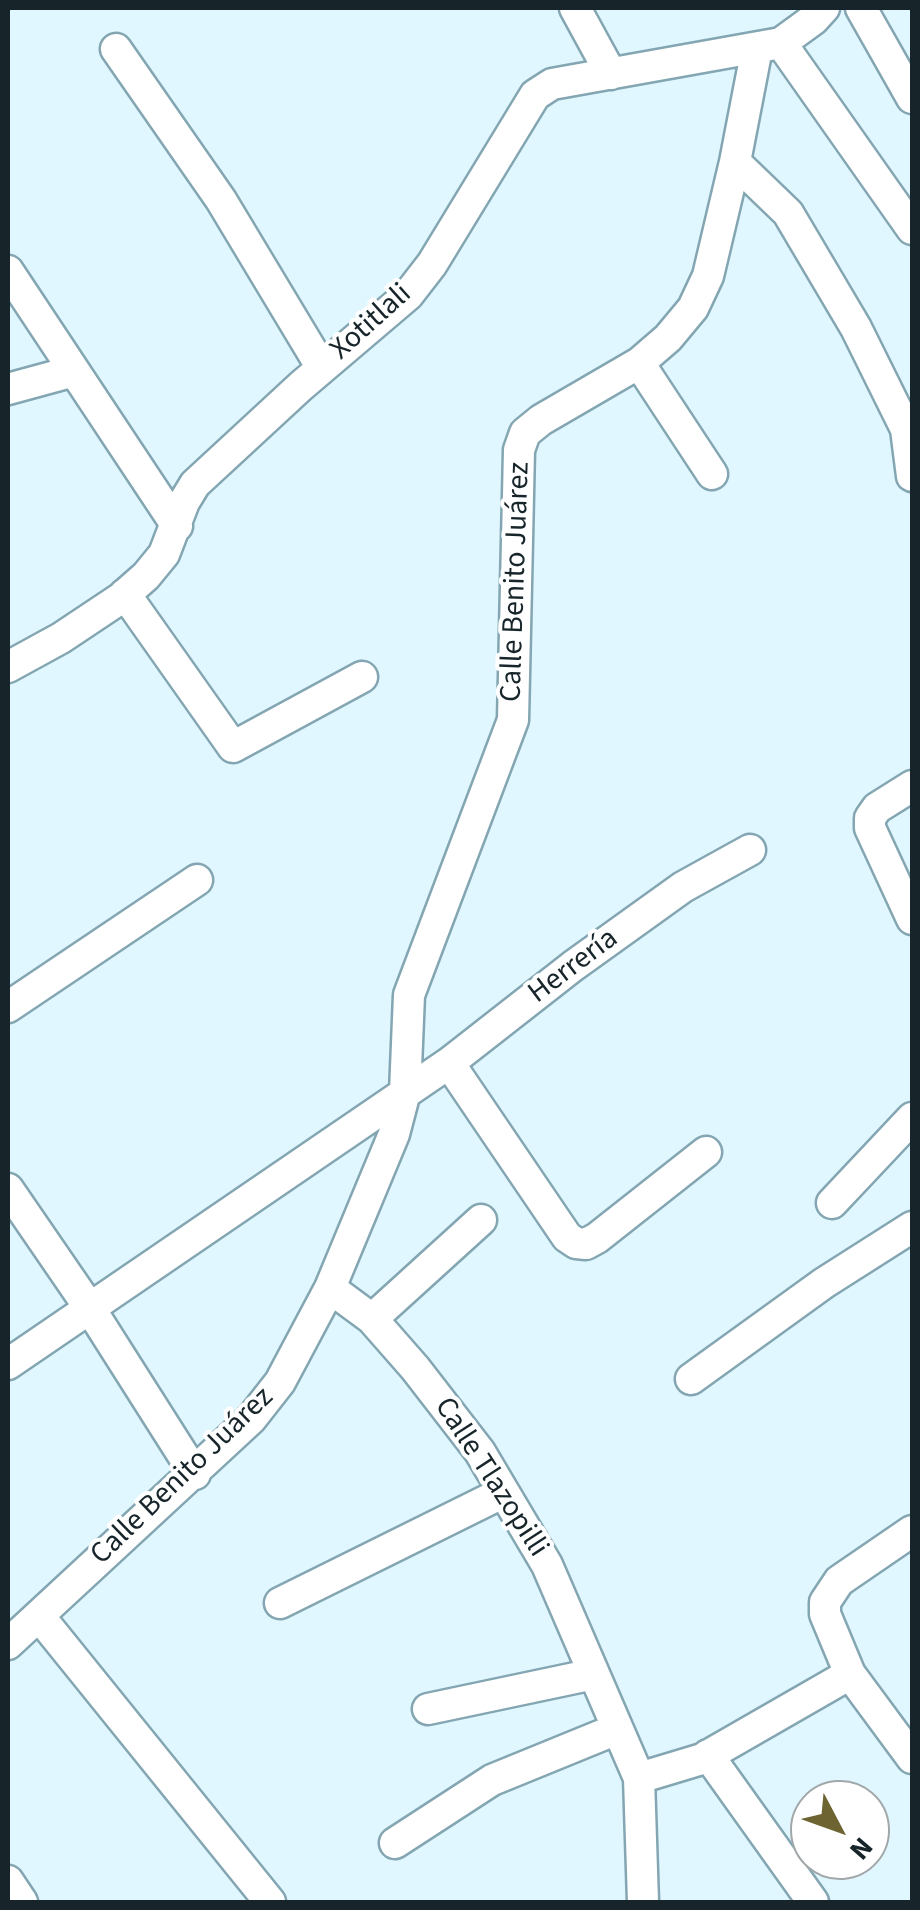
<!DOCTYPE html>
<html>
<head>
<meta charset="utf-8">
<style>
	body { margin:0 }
	#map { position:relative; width:920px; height:1910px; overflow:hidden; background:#e1f7ff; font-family:"Source Sans 3",sans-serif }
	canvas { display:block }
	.frame { position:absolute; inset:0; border:10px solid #17252a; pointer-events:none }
	.north { position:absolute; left:790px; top:1780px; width:100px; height:100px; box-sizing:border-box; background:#fff; border:2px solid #a2a8aa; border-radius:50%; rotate:131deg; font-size:28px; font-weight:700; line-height:40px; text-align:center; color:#17252a }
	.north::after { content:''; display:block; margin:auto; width:35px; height:45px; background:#6d6431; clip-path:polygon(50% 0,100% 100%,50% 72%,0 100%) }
</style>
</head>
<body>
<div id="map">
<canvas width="920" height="1910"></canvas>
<div class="frame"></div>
<div class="north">N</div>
</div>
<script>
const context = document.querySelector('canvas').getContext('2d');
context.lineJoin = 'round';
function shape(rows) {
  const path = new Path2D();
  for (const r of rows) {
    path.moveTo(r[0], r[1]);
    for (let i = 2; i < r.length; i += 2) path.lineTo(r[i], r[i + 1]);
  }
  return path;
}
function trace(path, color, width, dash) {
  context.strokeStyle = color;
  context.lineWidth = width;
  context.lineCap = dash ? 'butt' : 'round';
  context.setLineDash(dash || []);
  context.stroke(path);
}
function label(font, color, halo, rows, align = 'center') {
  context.font = font + ' "Source Sans 3",sans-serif';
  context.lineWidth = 8;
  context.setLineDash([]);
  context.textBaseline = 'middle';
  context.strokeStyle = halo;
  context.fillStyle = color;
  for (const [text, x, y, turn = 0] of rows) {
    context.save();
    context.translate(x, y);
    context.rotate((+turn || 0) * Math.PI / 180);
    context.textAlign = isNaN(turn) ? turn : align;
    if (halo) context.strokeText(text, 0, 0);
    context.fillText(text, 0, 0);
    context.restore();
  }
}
const minor = shape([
	[575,8,611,74],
	[861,8,912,98],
	[781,43,912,229],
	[116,49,221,200,322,368],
	[735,162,788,213,856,328,906,429,912,476],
	[8,271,177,526],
	[639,363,712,474],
	[8,389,74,371],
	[125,594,233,747,362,677],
	[8,667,61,638,121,598,146,576,164,554,184,502,195,484,301,386,408,295,432,264,535,95,552,84,781,43,814,19,824,8],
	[912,786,877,808,870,818,870,828,912,919],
	[8,1007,197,880],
	[449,1063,567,1237,576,1243,586,1244,597,1238,706,1152],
	[8,1189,89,1307,195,1474],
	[832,1203,912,1118],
	[372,1319,481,1220],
	[8,1364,449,1063,573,966,683,887,750,850],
	[691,1379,824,1283,912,1227],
	[912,1531,839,1581,825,1602,825,1614,850,1674,912,1758],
	[280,1603,502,1493],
	[39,1616,270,1902],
	[8,1644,251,1419,280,1382,330,1288],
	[428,1709,594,1674],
	[708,1755,813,1902],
	[639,1778,702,1759,850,1674],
	[395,1843,492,1780,617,1729],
	[8,1881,22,1902],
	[643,1902,639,1778,547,1565,480,1452,415,1368,372,1319,330,1288,394,1134,405,1092,409,995,513,720,519,450,525,433,541,420,639,363,668,338,693,308,708,276,735,162,757,48]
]);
const streetNames = [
	["Xotitlali",372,323,-42],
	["Calle Benito Juárez",517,582,-88],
	["Herrería",574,967,-37],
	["Calle Benito Juárez",183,1477,-44],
	["Calle Tlazopilli",490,1478,57]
];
trace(minor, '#83a6b2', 35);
trace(minor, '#fff', 30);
label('30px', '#17252a', '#fff', streetNames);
</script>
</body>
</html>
